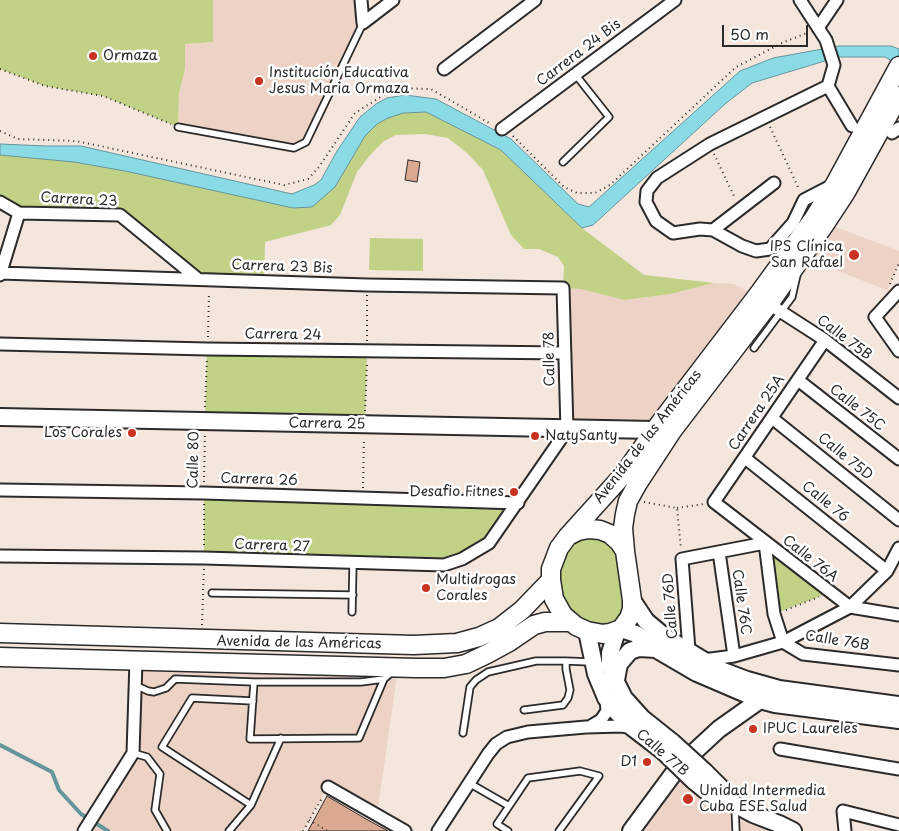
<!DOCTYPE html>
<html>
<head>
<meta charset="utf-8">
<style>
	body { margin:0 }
	#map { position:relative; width:899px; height:831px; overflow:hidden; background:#f4e5dd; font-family:"Playpen Sans",sans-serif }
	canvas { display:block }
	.scale { position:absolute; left:722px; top:25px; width:86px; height:22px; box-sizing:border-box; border:2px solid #2b2b2b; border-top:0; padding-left:6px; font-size:15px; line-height:18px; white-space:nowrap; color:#2b2b2b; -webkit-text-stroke:4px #fff; paint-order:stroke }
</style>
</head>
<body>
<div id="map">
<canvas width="899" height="831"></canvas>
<div class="scale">50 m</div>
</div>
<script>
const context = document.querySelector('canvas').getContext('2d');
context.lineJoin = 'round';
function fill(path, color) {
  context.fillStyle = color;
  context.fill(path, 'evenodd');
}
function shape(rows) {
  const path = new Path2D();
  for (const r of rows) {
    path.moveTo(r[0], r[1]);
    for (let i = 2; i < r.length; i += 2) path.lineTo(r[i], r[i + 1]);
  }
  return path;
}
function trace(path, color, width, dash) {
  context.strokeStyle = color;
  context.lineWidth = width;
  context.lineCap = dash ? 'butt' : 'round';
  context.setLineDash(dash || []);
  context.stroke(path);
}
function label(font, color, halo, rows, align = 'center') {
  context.font = font + ' "Playpen Sans",sans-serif';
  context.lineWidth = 5;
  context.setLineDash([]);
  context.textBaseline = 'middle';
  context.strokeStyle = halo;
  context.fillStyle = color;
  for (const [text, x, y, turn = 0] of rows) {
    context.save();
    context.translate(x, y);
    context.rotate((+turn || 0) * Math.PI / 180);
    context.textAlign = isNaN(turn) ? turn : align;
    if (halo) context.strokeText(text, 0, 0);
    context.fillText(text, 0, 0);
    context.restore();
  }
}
const built = shape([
	[213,0,361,0,363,23,306,142,294,148,178,127,179,93,185,69,185,44,213,42],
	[830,225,899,251,899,263,887,290,805,258],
	[714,283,734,284,757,296,660,423,567,430,563,288,581,289,625,300,670,294],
	[136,661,398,668,377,815,328,787,303,831,84,831,133,753],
	[679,766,793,831,631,831]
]);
const green = shape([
	[0,0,213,0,213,42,185,44,185,69,179,93,178,127,103,96,45,86,0,69],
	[426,112,501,150,582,228,644,275,714,283,670,294,624,300,581,289,563,288,564,266,558,257,539,249,524,249,511,235,483,170,467,153,448,138,425,134,396,135,384,141,371,154,357,172,340,215,331,225,265,242,264,281,198,279,120,215,19,213,0,202,0,155,73,162,125,171,293,208,377,124,388,118,403,113],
	[370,238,423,239,423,271,369,270],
	[207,349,367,351,365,425,205,421],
	[204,493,518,503,489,543,460,560,204,558],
	[578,531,619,542,625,624,583,630,551,580],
	[765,543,829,593,774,614]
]);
const water = shape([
	[839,46,891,46,899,49,899,65,885,57,838,57,752,83,725,104,593,225,582,228,501,150,426,112,403,113,388,118,377,124,365,136,335,187,312,207,293,208,125,171,74,162,0,155,0,144,46,146,81,146,292,194,314,185,321,180,337,151,360,117,376,104,387,98,405,95,436,99,511,139,578,204,589,207,740,71,773,58,839,46]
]);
const stream = shape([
	[0,745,52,772,59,790,81,814,108,831]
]);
const building = shape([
	[408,160,420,162,417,182,405,180,408,160],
	[327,796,366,819,388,831,308,831,327,796]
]);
const path = shape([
	[0,69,45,86,103,96,171,124],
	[770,127,799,189],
	[0,131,18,139,76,141,284,185,308,179,319,167,355,113,395,88,431,89,491,124],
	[513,136,564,187,577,193,595,193,610,185,736,67,784,42,807,33],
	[714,154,735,198],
	[890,284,899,263],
	[367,295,367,341],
	[208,337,209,292],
	[205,407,207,359],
	[365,411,367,363],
	[204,482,205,434],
	[363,488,364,438],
	[644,502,677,508,681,549],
	[204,504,204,547],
	[677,508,704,504],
	[203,590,204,569],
	[786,610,819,597],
	[202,625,203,594],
	[309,820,328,831],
	[303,831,322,798]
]);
const lane = shape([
	[178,127,294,148,306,142,363,23],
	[563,162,609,117,575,74],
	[754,348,792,297,797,275],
	[212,593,353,595],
	[352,612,353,563],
	[254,682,250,739,359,738,384,679],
	[135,685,148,691,154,692,166,688,175,679,254,682,361,682,384,679,392,672],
	[253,701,192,698,162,747,251,805,281,738],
	[524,710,563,705,568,698,570,690,566,669,566,661,591,662],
	[463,733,470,687,476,680,488,672,536,661,566,661],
	[133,753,147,757,160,774,155,810,167,831],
	[469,783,509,806],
	[735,808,736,831],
	[229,831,251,805],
	[508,831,497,824,528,778,580,771,599,776,559,831]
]);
const street = shape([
	[361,0,363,23],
	[800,0,826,40,834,65,828,86,852,126],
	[363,23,393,0],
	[818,28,837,0],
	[444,69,535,0],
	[828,86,710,144,657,178,647,191,646,202,656,221,673,233,700,229,713,230,742,246,756,251,770,249,793,223,804,200,833,185],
	[502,129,675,0],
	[892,133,899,128],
	[0,202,19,213,120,215,198,279],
	[713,230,774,183],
	[0,273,367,285,563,288,567,430,489,543,462,559,444,565,204,558,0,556],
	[0,275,19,213],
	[899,291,875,317,899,351],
	[769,304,825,340,899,398],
	[825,340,714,502,850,607,899,615],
	[0,344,207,349,565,353],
	[798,380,899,459],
	[772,418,899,520],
	[745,458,887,571],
	[0,490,204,493,518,503],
	[765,543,774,614,783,642,803,654,899,665],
	[719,552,734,656],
	[689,650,682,559,765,543],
	[703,660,734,656,783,642,850,607,887,571,899,548],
	[591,726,601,720,607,711,606,698],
	[780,749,899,769],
	[328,787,405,831],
	[84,831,133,753,136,661],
	[438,831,488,754,496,744,507,737,528,732,586,727,622,726,633,728],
	[845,831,843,811,899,825]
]);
const secondary = shape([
	[0,417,654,430],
	[632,600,646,621,665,637,718,669,747,680,779,689,899,705],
	[621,629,636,634,656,649,697,673,760,700,775,704,899,720],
	[587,631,596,674,606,698,613,708,633,728,663,751],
	[617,631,610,653,610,665,616,682,624,698,642,718,672,742],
	[616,680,619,664,630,651,639,648,656,649],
	[705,772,722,789,727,800],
	[694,781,715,798,727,800,753,814,779,824,793,831],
	[631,831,679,766,719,729,760,700]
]);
const primary = shape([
	[568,536,578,531,589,529,600,530,610,534,619,542,625,551,632,600,632,609,629,618,621,629,610,633,603,634,587,631,576,626,563,615,554,599,551,580,551,569,559,548,568,536,624,474,660,423,757,296,814,218,835,184,899,66],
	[625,551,623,528,625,514,628,501,638,483,672,431,769,304,825,224,846,192,899,96],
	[0,633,414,645,457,643,479,637,499,628,522,610,551,580],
	[0,657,416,668,444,668,466,664,487,654,509,642,534,625,545,622,571,622]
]);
const secondaryBridge = shape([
	[672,742,705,772],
	[663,751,694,781]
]);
const markers = [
	[93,56,5,"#c8321e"],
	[259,81,5,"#c8321e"],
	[854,255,6,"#c8321e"],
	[132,433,5,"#c8321e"],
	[535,436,5,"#c8321e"],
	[514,492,5,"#c8321e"],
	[426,588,5,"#c8321e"],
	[753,729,5,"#c8321e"],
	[647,762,5,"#c8321e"],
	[688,799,6,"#c8321e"]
];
const streetNames = [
	["Carrera 24 Bis",579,53,-37],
	["Carrera 23",79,200,3],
	["Carrera 23 Bis",282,267,2],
	["Carrera 24",283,335,1],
	["Calle 75B",844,338,37],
	["Calle 78",550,359,-91],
	["Calle 75C",857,408,38],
	["Carrera 25A",757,413,-56],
	["Carrera 25",327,424,1],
	["Avenida de las Américas",648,437,-52],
	["Calle 75D",845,457,39],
	["Calle 80",194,460,-89],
	["Carrera 26",259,480,2],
	["Calle 76",825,502,39],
	["Carrera 27",272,546,2],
	["Calle 76A",810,559,38],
	["Calle 76C",741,602,82],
	["Calle 76D",671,606,-94],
	["Calle 76B",837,641,9],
	["Avenida de las Américas",299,643,1],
	["Calle 77B",662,753,41]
];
const poiNames = [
	["Ormaza",103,56],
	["Institución Educativa",269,73],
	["Jesus Maria Ormaza",269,89],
	["IPS Clínica",843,247,"right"],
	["San Rafael",843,263,"right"],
	["Los Corales",122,433,"right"],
	["NatySanty",545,436],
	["Desafio Fitnes",504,492,"right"],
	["Multidrogas",436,580],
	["Corales",436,596],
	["IPUC Laureles",763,729],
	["D1",637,762,"right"],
	["Unidad Intermedia",699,791],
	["Cuba ESE Salud",699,807]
];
fill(built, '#ecd3c6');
fill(green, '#c1d186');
fill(water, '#8bdbe7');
trace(water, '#65959c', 1);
trace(stream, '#65959c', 4);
fill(building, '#dba98f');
trace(building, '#2b2b2b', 1);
trace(lane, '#2b2b2b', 9);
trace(street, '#2b2b2b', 15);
trace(secondary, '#2b2b2b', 20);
trace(primary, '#2b2b2b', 21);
trace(path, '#2b2b2b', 2, [1, 4]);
trace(lane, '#fff', 5.5);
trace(street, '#fff', 11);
trace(secondary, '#fff', 16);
trace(primary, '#fff', 18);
trace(secondaryBridge, '#2b2b2b', 20, []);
trace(secondaryBridge, '#fff', 16);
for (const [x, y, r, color] of markers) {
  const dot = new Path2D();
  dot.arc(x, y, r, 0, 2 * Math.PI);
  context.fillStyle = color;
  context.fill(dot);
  trace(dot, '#fff', 2);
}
label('14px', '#2b2b2b', '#fff', streetNames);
label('14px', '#2b2b2b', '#fff', poiNames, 'left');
</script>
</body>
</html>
